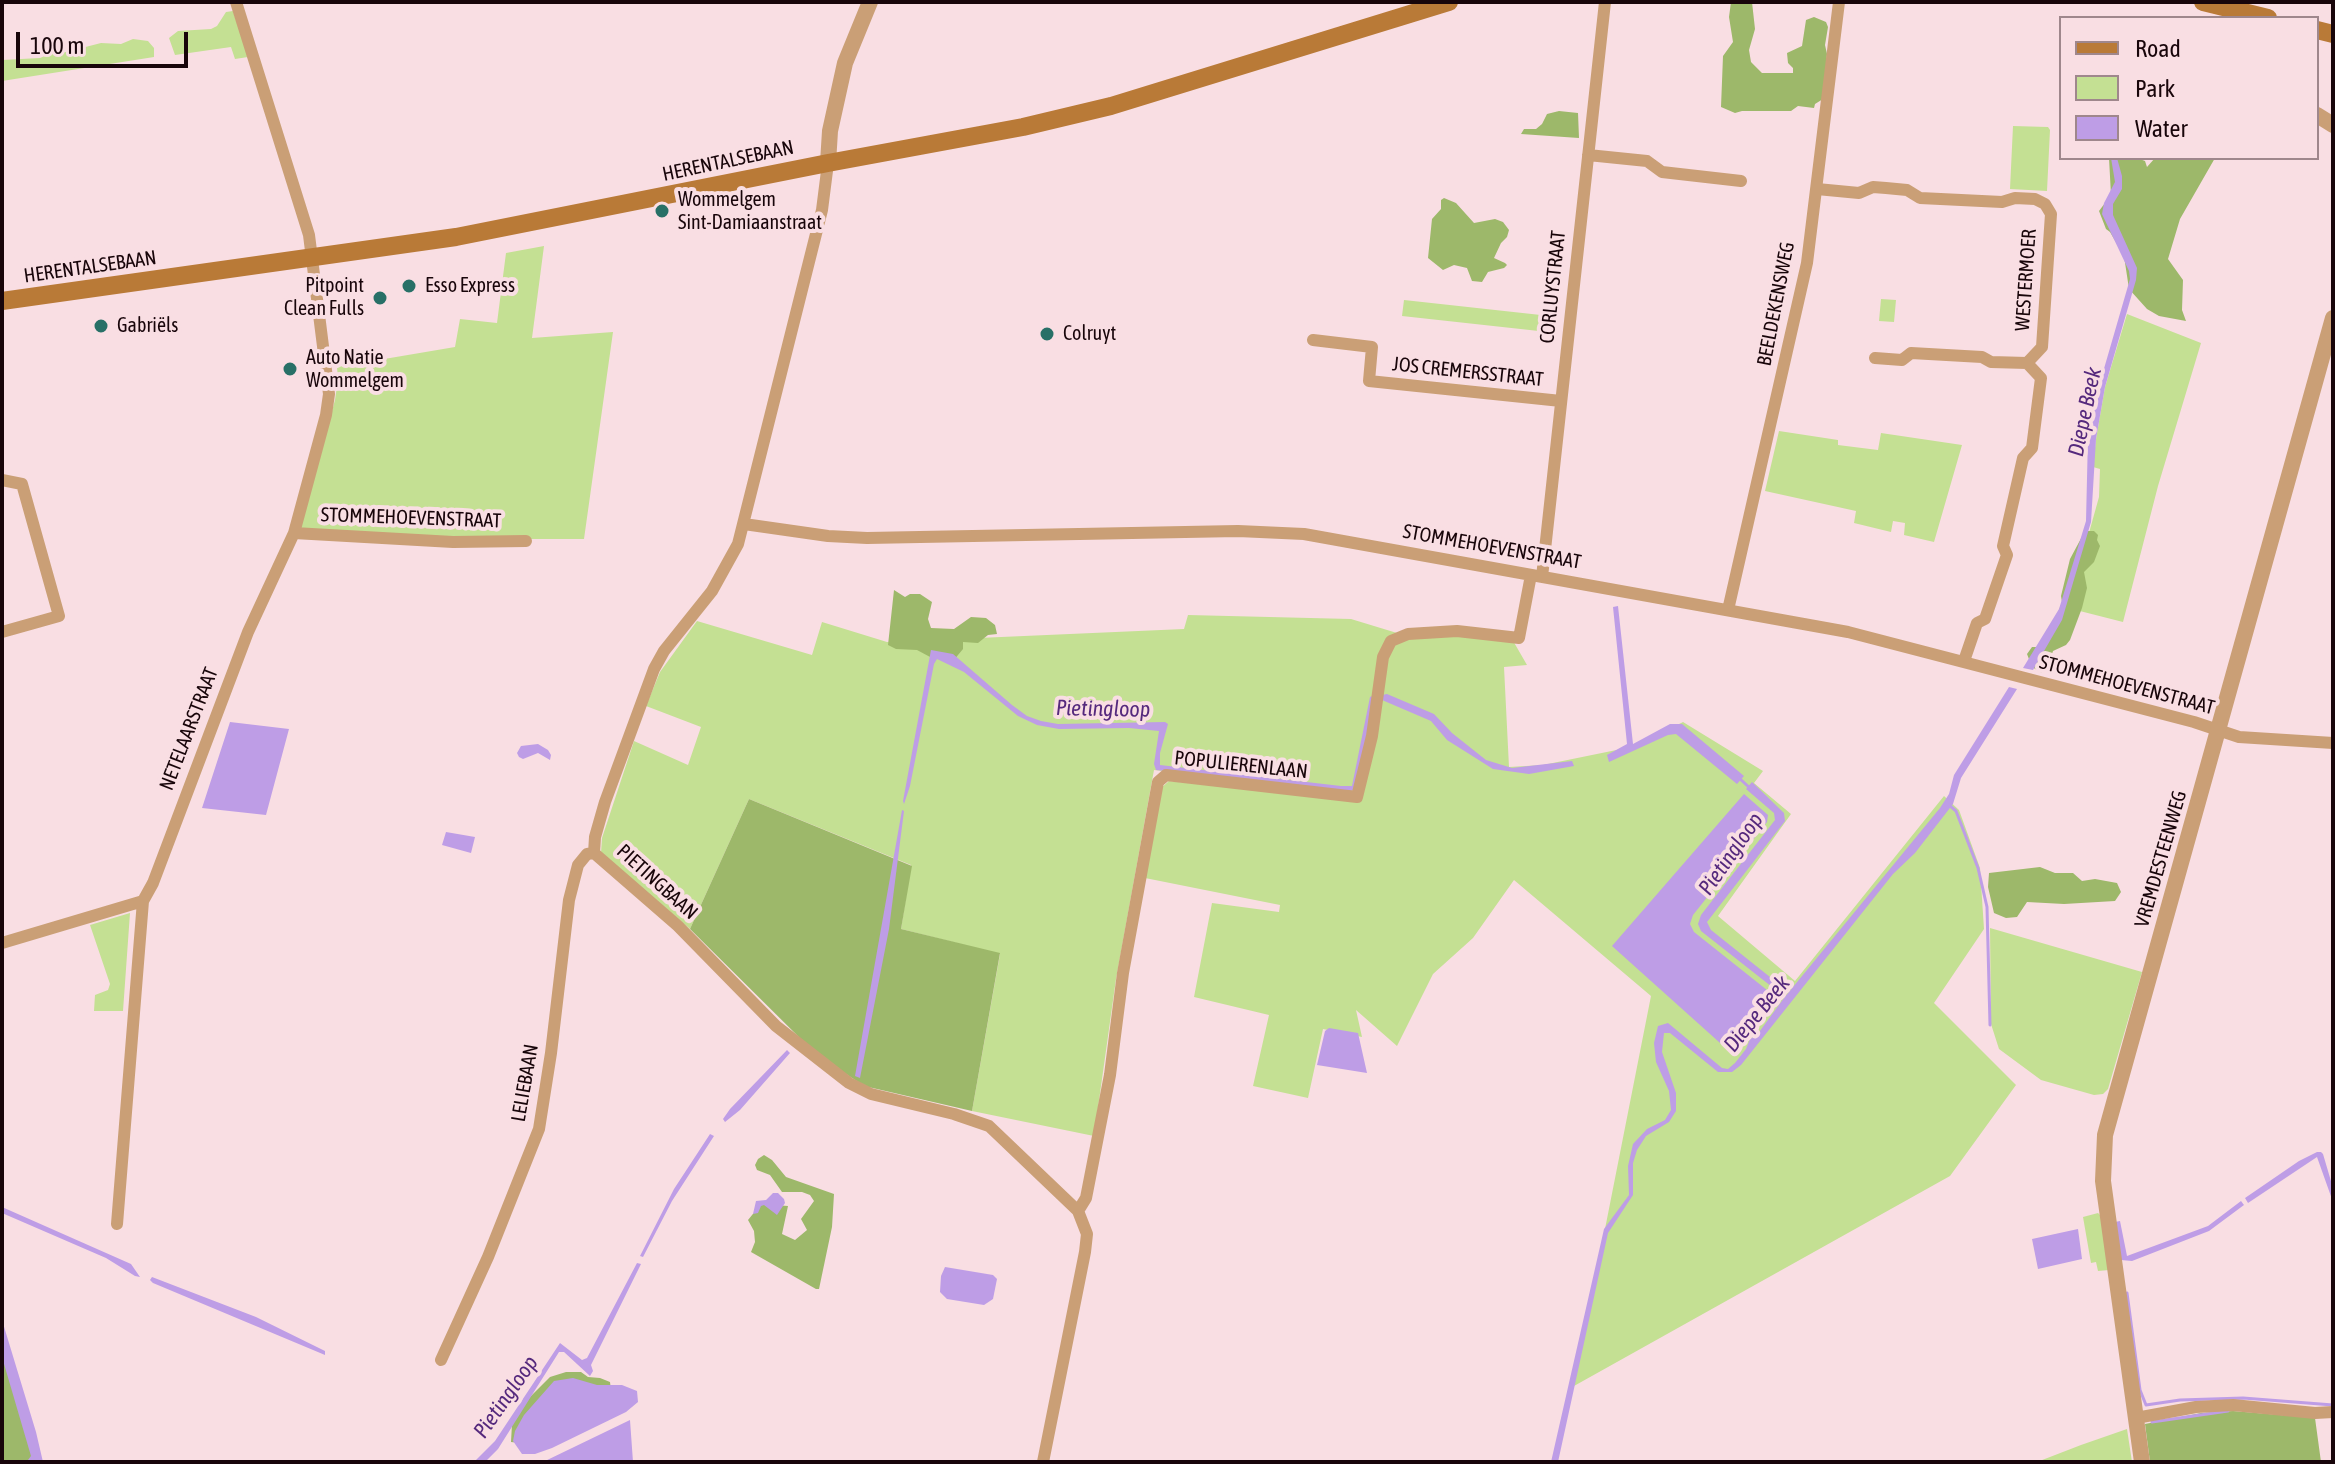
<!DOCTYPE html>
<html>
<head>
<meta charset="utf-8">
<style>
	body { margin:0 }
	#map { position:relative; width:2335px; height:1464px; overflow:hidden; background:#f9dee3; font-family:"Asap Condensed",sans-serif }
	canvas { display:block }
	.frame { position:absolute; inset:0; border:4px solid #18050a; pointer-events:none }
	.legend { position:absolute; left:2059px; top:16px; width:260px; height:144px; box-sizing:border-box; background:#f9dee3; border:2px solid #9f878c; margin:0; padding:10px 14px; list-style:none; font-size:24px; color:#18050a }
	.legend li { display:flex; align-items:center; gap:16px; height:40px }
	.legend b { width:40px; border:2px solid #9f878c }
	.scale { position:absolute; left:16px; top:32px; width:172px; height:36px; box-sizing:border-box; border:4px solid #18050a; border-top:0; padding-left:10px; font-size:24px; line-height:28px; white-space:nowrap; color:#18050a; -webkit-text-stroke:6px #f9dee3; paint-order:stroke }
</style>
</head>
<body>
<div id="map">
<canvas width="2335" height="1464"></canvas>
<div class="frame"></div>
<ul class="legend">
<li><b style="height:10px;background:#b97a37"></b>Road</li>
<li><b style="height:22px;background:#c4e093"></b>Park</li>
<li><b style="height:22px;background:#be9de6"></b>Water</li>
</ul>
<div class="scale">100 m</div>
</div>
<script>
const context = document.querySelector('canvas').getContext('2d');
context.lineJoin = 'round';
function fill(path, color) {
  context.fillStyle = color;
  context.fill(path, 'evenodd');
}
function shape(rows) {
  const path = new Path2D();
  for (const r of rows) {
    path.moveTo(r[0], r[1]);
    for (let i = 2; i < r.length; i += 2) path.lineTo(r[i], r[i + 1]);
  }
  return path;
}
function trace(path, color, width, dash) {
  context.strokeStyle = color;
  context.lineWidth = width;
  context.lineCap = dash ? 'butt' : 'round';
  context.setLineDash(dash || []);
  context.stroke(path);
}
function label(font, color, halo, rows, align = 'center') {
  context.font = font + ' "Asap Condensed",sans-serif';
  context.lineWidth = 8;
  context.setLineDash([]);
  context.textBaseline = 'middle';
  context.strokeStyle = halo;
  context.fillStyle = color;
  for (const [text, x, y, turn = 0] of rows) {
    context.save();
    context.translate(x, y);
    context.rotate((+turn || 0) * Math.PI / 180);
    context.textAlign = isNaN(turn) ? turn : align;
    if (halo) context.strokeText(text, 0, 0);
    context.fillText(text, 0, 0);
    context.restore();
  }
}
const green = shape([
	[233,11,248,57,235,59,231,47,175,55,169,38,178,31,211,29,217,26,226,12],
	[133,39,148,41,154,48,154,57,2,81,2,60,40,58,52,53,66,52,101,43,121,44],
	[2013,126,2048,127,2050,130,2047,191,2010,189],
	[544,246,532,338,613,332,584,539,457,539,300,528,335,400,338,379,337,367,455,347,460,319,497,323,506,253],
	[1881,299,1896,300,1894,322,1879,321],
	[1404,300,1559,317,1557,333,1402,316],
	[2127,314,2201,343,2158,486,2123,622,2068,608,2099,497,2100,469,2093,467,2096,439,2105,387],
	[1779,431,1838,440,1838,445,1878,450,1881,433,1962,445,1934,542,1904,535,1905,523,1893,521,1891,532,1854,523,1856,511,1765,491],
	[1188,615,1351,619,1397,633,1386,641,1354,793,1154,770,1116,979,1094,1136,972,1111,1000,954,901,929,911,865,749,799,690,929,601,853,602,838,634,741,688,765,701,727,646,706,660,672,697,621,812,655,822,622,887,642,1184,629],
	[1445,635,1512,639,1527,665,1504,667,1509,767,1543,765,1636,746,1683,722,1763,771,1754,783,1791,814,1718,916,1795,981,1944,796,1959,810,1980,868,1984,929,1934,1003,2016,1085,1950,1176,1574,1386,1651,996,1514,880,1473,938,1433,974,1397,1046,1356,1010,1362,1037,1323,1029,1308,1098,1253,1086,1269,1015,1194,997,1212,903,1279,912,1280,905,1145,878,1161,788,1169,781,1350,800,1386,660,1392,646,1405,639],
	[130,913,123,1011,94,1011,95,995,108,990,110,984,90,925],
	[1990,928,2142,972,2108,1089,2103,1094,2094,1095,2041,1080,1999,1049,1991,1024],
	[2098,1213,2102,1217,2109,1270,2098,1271,2096,1262,2091,1263,2083,1217],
	[2127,1429,2132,1462,2037,1462,2081,1445]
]);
const forest = shape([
	[1731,2,1752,2,1755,29,1749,50,1751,62,1762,73,1793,73,1793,68,1788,63,1787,53,1802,46,1806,20,1814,17,1826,22,1828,27,1825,45,1827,54,1823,99,1815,104,1814,108,1798,106,1791,111,1742,111,1735,113,1721,107,1723,56,1733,42,1729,17],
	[1559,111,1578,113,1579,138,1521,134,1524,129,1536,129,1542,124,1547,114],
	[2109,158,2137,158,2145,161,2147,167,2155,158,2215,158,2180,219,2168,259,2183,280,2182,310,2186,321,2159,316,2147,309,2129,289,2124,256,2110,232,2106,229,2099,211,2111,195],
	[1444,198,1456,203,1474,223,1495,219,1503,222,1509,230,1507,237,1501,243,1494,258,1505,263,1507,265,1504,268,1488,272,1482,282,1472,281,1467,268,1454,265,1443,270,1428,258,1432,219,1441,209,1441,200],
	[2085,531,2094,531,2098,535,2097,540,2100,546,2094,562,2084,572,2087,588,2082,608,2070,640,2066,645,2053,651,2048,667,2042,673,2032,667,2027,654,2032,647,2039,647,2054,623,2062,602,2061,596,2070,559],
	[894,590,905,597,910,594,920,594,932,602,928,619,931,628,954,629,971,617,986,618,995,625,997,634,988,635,978,643,963,642,963,649,953,661,932,658,917,650,896,649,888,645],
	[749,799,912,866,901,929,1000,953,972,1111,864,1086,815,1053,690,929],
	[2040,867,2055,873,2073,873,2082,881,2095,879,2117,883,2121,892,2115,901,2064,904,2027,902,2017,917,2006,918,1994,913,1988,887,1989,873],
	[764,1155,772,1160,786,1177,834,1194,832,1227,819,1289,816,1289,751,1252,755,1242,754,1231,748,1220,761,1204,788,1206,782,1234,795,1240,807,1230,801,1219,814,1201,810,1195,802,1192,782,1192,770,1175,757,1170,755,1165,758,1159],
	[2,1335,38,1462,2,1462],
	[566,1372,581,1372,588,1377,600,1378,610,1382,611,1390,520,1443,511,1442,512,1424,527,1400,550,1377],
	[2233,1411,2315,1418,2321,1462,2150,1462,2145,1424,2201,1413]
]);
const water = shape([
	[2111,158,2117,158,2122,176,2122,189,2113,204,2113,215,2137,268,2136,280,2105,387,2096,439,2091,522,2062,620,2033,670,2023,668,2059,609,2086,521,2088,436,2101,379,2130,279,2129,271,2102,214,2104,203,2115,182],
	[1618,606,1633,744,1670,724,1682,724,1744,776,1737,784,1676,734,1668,735,1609,762,1607,755,1627,744,1613,607],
	[931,650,953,654,1012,705,1027,716,1041,721,1058,724,1165,722,1168,724,1160,753,1160,765,1341,786,1352,786,1370,697,1376,694,1356,788,1351,791,1156,770,1154,764,1159,731,1129,728,1059,729,1037,725,1018,716,964,672,937,659,934,664,910,786,904,804,903,801],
	[2009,687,2017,689,1961,778,1953,804,1915,853,1893,874,1741,1065,1732,1072,1718,1072,1670,1033,1664,1033,1662,1052,1676,1093,1676,1111,1669,1122,1646,1136,1637,1150,1633,1163,1633,1195,1608,1233,1558,1462,1551,1462,1604,1229,1629,1195,1628,1166,1633,1144,1647,1129,1665,1120,1671,1110,1669,1091,1656,1062,1654,1043,1658,1026,1668,1023,1722,1068,1728,1069,1735,1063,1746,1049,1750,1039,1757,1035,1784,998,1940,808,1949,794,1954,775],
	[1387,694,1434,714,1452,733,1486,760,1512,768,1572,761,1574,766,1529,774,1493,769,1447,740,1431,721,1382,700,1382,695],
	[230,722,289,729,266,815,202,808],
	[538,744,548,750,551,755,550,760,538,753,523,759,519,757,517,753,521,746],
	[1752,782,1784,813,1785,821,1707,922,1711,930,1785,989,1781,994,1701,931,1698,924,1701,915,1775,820,1774,813,1746,789],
	[1744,794,1768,815,1767,822,1693,915,1690,924,1694,932,1772,994,1773,1000,1729,1051,1612,946],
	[902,810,904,811,889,929,860,1078,855,1076],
	[446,832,475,837,471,853,442,845],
	[1329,1028,1358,1033,1367,1073,1317,1065,1325,1031],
	[787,1050,790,1053,740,1110,725,1122,723,1119,730,1109],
	[710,1134,714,1136,672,1201,643,1257,640,1256,674,1189],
	[2317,1152,2321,1152,2323,1154,2333,1188,2333,1202,2317,1157,2248,1203,2245,1198,2299,1161],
	[773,1193,778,1193,784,1199,785,1203,777,1215,764,1205,761,1206,758,1213,753,1214,756,1201,766,1200],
	[2241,1201,2244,1205,2209,1231,2132,1261,2121,1260,2115,1222,2120,1221,2127,1256,2208,1226],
	[2,1207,131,1264,140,1277,135,1276,106,1258,2,1213],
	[2078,1229,2082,1259,2038,1269,2032,1239],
	[637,1263,641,1264,591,1365,593,1371,590,1376,564,1352,559,1352,498,1449,485,1462,474,1462,495,1441,560,1343,582,1360,587,1358],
	[945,1267,993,1275,997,1279,993,1299,984,1305,947,1299,940,1292,941,1276],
	[152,1277,256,1317,325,1351,325,1355,153,1283,150,1280],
	[2,1320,36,1432,43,1462,16,1462,28,1460,31,1456,2,1357],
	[573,1378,597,1385,622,1385,637,1391,638,1402,626,1412,552,1448,535,1454,522,1454,513,1441,515,1431,524,1415,554,1381],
	[630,1420,633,1462,543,1462]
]);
const stream = shape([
	[1739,778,1751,789],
	[1949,805,1956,811,1978,868,1987,907,1990,1025],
	[2127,1293,2140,1390,2146,1405,2180,1400,2243,1398,2333,1405],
	[2152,1422,2228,1411]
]);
const minor = shape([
	[1588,155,1647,161,1662,172,1741,181],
	[1817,189,1859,193,1873,187,1886,188,1907,190,1920,198,2002,202,2015,198,2035,199,2045,204,2051,214,2042,347,2027,363,2041,378,2032,448,2023,458,2003,546,2007,555,1985,619,1977,623,1964,661],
	[1313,340,1372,347,1369,381,1561,401],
	[1875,358,1902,360,1911,353,1982,357,1991,362,2027,363],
	[2,480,22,484,59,616,2,632],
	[744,524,828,536,867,538,1238,531,1304,534,1848,632,2194,722,2239,737,2333,743],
	[294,533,453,542,526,541],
	[1542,577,1605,2],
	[1728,610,1807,263,1839,2],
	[594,853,678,926,776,1026,849,1083,871,1094,954,1114,989,1126,1078,1211,1087,1234,1085,1252,1043,1462],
	[594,853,595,837,605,802,654,669,664,651,712,591,738,544,822,210,828,163],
	[2,943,143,901],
	[1078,1211,1086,1198,1110,1075,1123,973,1158,782,1166,775,1357,797,1372,736,1383,657,1391,641,1408,634,1457,631,1519,638,1531,575],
	[117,1224,143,901,153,883,248,632,294,533,326,415,329,394,309,235,236,2],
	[441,1360,488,1257,539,1129,551,1053,569,900,578,865,587,854,594,853],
	[2136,1418,2196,1407,2233,1405,2315,1413,2333,1412]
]);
const tertiary = shape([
	[2317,115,2333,125],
	[828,163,830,131,845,63,870,2],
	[2142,1462,2103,1181,2105,1135,2333,318]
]);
const secondary = shape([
	[2203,2,2268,18],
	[2317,30,2333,34],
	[2,301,456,237,828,163,1023,127,1111,106,1449,2]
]);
const markers = [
	[662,211,8,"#287067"],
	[409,286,8,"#287067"],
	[380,298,8,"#287067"],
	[101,326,8,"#287067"],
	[1047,334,8,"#287067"],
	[290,369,8,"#287067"]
];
const streetNames = [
	["HERENTALSEBAAN",728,161,-12],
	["HERENTALSEBAAN",90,267,-8],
	["WESTERMOER",2026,280,-86],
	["CORLUYSTRAAT",1553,287,-84],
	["BEELDEKENSWEG",1776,304,-79],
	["JOS CREMERSSTRAAT",1468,372,6],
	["STOMMEHOEVENSTRAAT",411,518,2],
	["STOMMEHOEVENSTRAAT",1492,547,10],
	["STOMMEHOEVENSTRAAT",2127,685,15],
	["NETELAARSTRAAT",189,729,-69],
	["POPULIERENLAAN",1241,765,6],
	["VREMDESTEENWEG",2161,859,-74],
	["PIETINGBAAN",657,882,42],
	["LELIEBAAN",525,1083,-80]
];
const poiNames = [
	["Wommelgem",678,200],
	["Sint-Damiaanstraat",678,223],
	["Pitpoint",364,286,"right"],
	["Clean Fulls",364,309,"right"],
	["Esso Express",425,286],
	["Gabriëls",117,326],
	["Colruyt",1063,334],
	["Auto Natie",306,358],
	["Wommelgem",306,381]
];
const waterNames = [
	["Diepe Beek",2085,412,-78],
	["Pietingloop",1103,709,1],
	["Pietingloop",1731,854,-55],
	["Diepe Beek",1757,1014,-51],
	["Pietingloop",506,1397,-55]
];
fill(green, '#c4e093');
fill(forest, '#9db86a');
fill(water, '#be9de6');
trace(stream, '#be9de6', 3);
trace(minor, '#ca9f76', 12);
trace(tertiary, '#ca9f76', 16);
trace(secondary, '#b97a37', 18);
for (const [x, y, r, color] of markers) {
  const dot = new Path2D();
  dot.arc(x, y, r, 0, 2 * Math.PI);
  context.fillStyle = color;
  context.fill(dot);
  trace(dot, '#f9dee3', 3);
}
label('20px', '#18050a', '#f9dee3', streetNames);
label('20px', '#18050a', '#f9dee3', poiNames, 'left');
label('italic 22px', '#55297d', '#f9dee3', waterNames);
</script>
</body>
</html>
